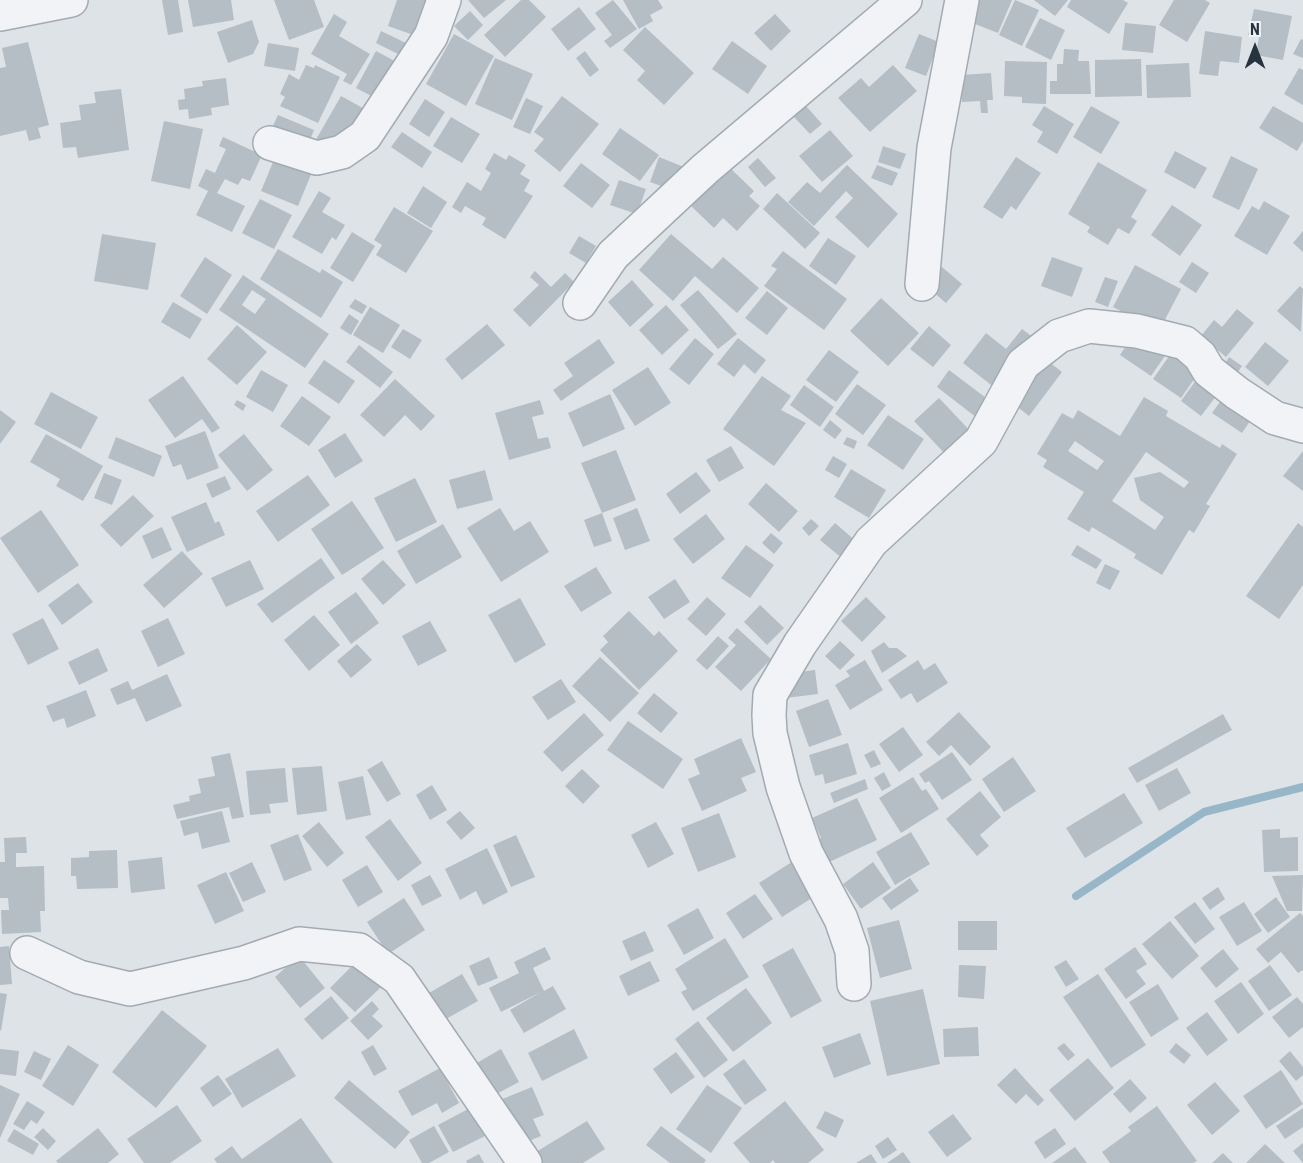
<!DOCTYPE html>
<html>
<head>
<meta charset="utf-8">
<style>
	body { margin:0 }
	#map { position:relative; width:1303px; height:1163px; overflow:hidden; background:#dee3e8; font-family:"Roboto Condensed",sans-serif }
	canvas { display:block }
	.north { position:absolute; left:1225px; top:18px; width:60px; height:60px; -webkit-text-stroke:4px #edf2f6; paint-order:stroke; rotate:0deg; font-size:16px; font-weight:700; line-height:24px; text-align:center; color:#27333f }
	.north::after { content:''; display:block; margin:auto; width:21px; height:27px; background:#27333f; clip-path:polygon(50% 0,100% 100%,50% 72%,0 100%) }
</style>
</head>
<body>
<div id="map">
<canvas width="1303" height="1163"></canvas>
<div class="north">N</div>
</div>
<script>
const context = document.querySelector('canvas').getContext('2d');
context.lineJoin = 'round';
function shape(rows) {
  const path = new Path2D();
  for (const r of rows) {
    path.moveTo(r[0], r[1]);
    for (let i = 2; i < r.length; i += 2) path.lineTo(r[i], r[i + 1]);
  }
  return path;
}
function trace(path, color, width, dash) {
  context.strokeStyle = color;
  context.lineWidth = width;
  context.lineCap = dash ? 'butt' : 'round';
  context.setLineDash(dash || []);
  context.stroke(path);
}
function fill(path, color) {
  context.fillStyle = color;
  context.fill(path, 'evenodd');
}
const stream = shape([
	[1076,896,1204,812,1303,787]
]);
const building = shape([
	[162,0,178,0,183,32,168,35],
	[188,0,231,0,234,20,193,27],
	[274,0,314,0,324,27,289,40],
	[397,0,432,0,419,37,388,26],
	[468,0,506,0,484,18],
	[521,0,529,0,546,17,505,57,484,35],
	[613,0,637,29,610,48,604,41,612,35,595,13],
	[623,0,658,0,663,8,650,15,653,21,639,29],
	[973,0,1012,0,998,33,965,20],
	[1015,0,1039,10,1022,46,999,35],
	[1034,0,1068,0,1055,16],
	[1071,0,1123,0,1128,3,1109,34,1067,7],
	[1174,0,1205,0,1210,3,1187,42,1159,25],
	[579,7,596,29,568,51,551,29],
	[1254,9,1292,16,1283,60,1256,55,1259,37,1248,35],
	[470,11,483,25,468,40,454,26],
	[334,14,347,22,339,36,370,54,351,85,343,81,347,74,311,54],
	[775,14,791,31,771,51,754,33],
	[1040,18,1065,30,1051,60,1025,47],
	[252,20,259,42,253,54,228,63,217,32],
	[1125,23,1156,26,1153,53,1122,50],
	[645,27,694,73,664,105,637,80,645,71,623,50],
	[381,31,410,45,404,57,376,43],
	[1205,31,1242,37,1239,63,1220,61,1218,76,1199,74],
	[454,34,494,56,466,106,426,84],
	[919,34,939,42,926,76,905,68],
	[1301,39,1303,40,1303,58,1293,54],
	[732,41,767,66,748,94,712,69],
	[28,42,49,125,38,128,41,138,29,141,26,130,0,136,0,68,6,67,2,48],
	[268,43,299,48,295,71,264,66],
	[1064,49,1079,50,1078,61,1089,61,1091,94,1050,94,1050,81,1057,81,1057,64,1063,64],
	[376,51,402,65,383,102,356,88],
	[585,51,599,70,590,77,576,58],
	[495,58,533,74,512,120,475,104],
	[1141,59,1142,96,1095,97,1095,60],
	[1005,61,1047,62,1046,104,1022,103,1022,97,1004,96],
	[1189,63,1191,97,1147,98,1146,65],
	[306,65,314,68,315,65,340,77,318,123,280,106,285,97,280,94,289,74,299,80],
	[893,65,917,91,870,132,838,98,861,78,869,87],
	[1299,68,1303,70,1303,105,1284,94],
	[991,73,993,100,987,100,988,113,981,113,980,101,962,102,961,75],
	[226,78,229,105,211,108,212,115,189,119,188,109,179,110,178,100,185,99,184,89,203,86,202,81],
	[121,89,129,150,78,158,76,147,63,148,60,123,81,120,79,105,96,103,94,92],
	[341,96,370,112,360,131,314,143],
	[562,96,599,124,560,172,534,151,544,139,534,132],
	[526,98,543,106,530,134,513,127],
	[425,99,445,112,429,137,409,124],
	[806,106,822,124,810,134,794,117],
	[1044,106,1074,124,1057,154,1037,142,1043,132,1032,125],
	[1091,106,1120,122,1101,154,1073,137],
	[1273,106,1303,123,1303,141,1297,151,1259,128],
	[278,115,314,130,308,145,271,130],
	[451,117,480,134,462,163,433,146],
	[164,121,203,129,190,189,151,181],
	[620,128,659,155,640,181,602,154],
	[830,130,853,156,822,182,799,156],
	[402,132,432,152,422,168,391,147],
	[223,137,262,155,250,181,242,178,238,185,225,179,217,193,245,206,232,232,196,215,208,191,198,186,206,169,215,173,226,149,219,146],
	[883,146,906,154,900,169,878,162],
	[278,150,315,165,298,206,261,191],
	[1175,151,1207,168,1195,189,1164,172],
	[494,153,506,160,509,155,526,165,520,174,530,180,524,191,533,196,505,239,482,225,486,218,465,206,461,213,452,207,467,182,481,191,491,173,485,169],
	[1231,156,1258,169,1239,210,1212,197],
	[659,157,684,167,675,191,650,182],
	[1016,157,1041,173,1016,210,1011,206,1002,219,983,207],
	[758,158,776,178,765,187,748,167],
	[1098,162,1147,190,1131,217,1137,221,1129,234,1118,228,1108,245,1087,232,1090,227,1068,214],
	[581,163,610,185,592,208,563,186],
	[847,165,898,214,868,248,835,217,853,198,846,191,814,226,788,202,807,182,820,193],
	[877,165,898,173,892,186,871,178],
	[728,166,754,191,749,196,760,206,737,231,723,218,714,228,691,206],
	[619,180,646,189,637,214,610,205],
	[423,186,447,202,431,228,407,213],
	[319,191,331,198,322,212,345,225,336,240,332,237,322,254,292,237],
	[777,193,820,233,805,249,763,209],
	[260,199,292,215,274,249,242,233],
	[1264,201,1290,216,1267,255,1234,236,1252,206,1259,210],
	[1172,205,1202,225,1180,256,1151,235],
	[394,207,433,231,406,273,376,255,382,245,374,240],
	[1303,231,1303,252,1293,243],
	[352,232,375,246,353,282,330,268],
	[102,234,156,243,148,290,94,281],
	[671,234,712,269,723,257,759,288,737,313,695,276,673,301,639,270],
	[579,236,596,246,586,263,569,253],
	[828,238,856,256,836,285,809,266],
	[278,249,320,273,322,269,343,282,321,318,260,279],
	[783,251,847,299,824,330,764,286,777,269,771,266],
	[205,257,232,275,207,314,180,296],
	[1052,257,1083,268,1072,297,1041,286],
	[1192,262,1209,273,1196,293,1179,282],
	[1135,265,1181,289,1159,331,1113,307],
	[942,267,962,284,946,303,926,286],
	[535,271,551,287,565,273,574,282,530,327,513,310,539,285,530,277],
	[243,275,329,334,305,368,219,310],
	[252,290,266,299,255,314,242,305],
	[1105,277,1118,281,1108,307,1095,302],
	[632,280,654,305,630,327,608,302],
	[1300,286,1303,289,1301,332,1277,311],
	[698,290,737,334,718,349,680,305],
	[767,291,788,308,767,335,745,318],
	[881,298,919,333,888,366,850,331],
	[355,299,367,306,362,314,349,307],
	[173,302,202,319,190,339,161,322],
	[666,305,689,330,662,355,639,330],
	[370,307,400,325,383,353,353,335],
	[1237,309,1254,323,1226,357,1201,336,1214,320,1222,327],
	[349,314,359,321,351,335,340,328],
	[487,324,505,345,462,380,445,359],
	[237,325,267,352,237,385,207,359],
	[929,326,951,345,933,367,910,349],
	[403,329,422,340,410,359,391,347],
	[1022,329,1034,338,995,388,963,363,986,333,1006,349],
	[1135,332,1167,353,1151,376,1120,355],
	[695,338,714,354,689,385,669,369],
	[738,338,766,360,755,374,744,364,734,377,717,364],
	[599,339,615,363,561,401,553,390,573,376,564,363],
	[1265,342,1289,361,1268,386,1245,367],
	[359,345,393,372,380,388,346,362],
	[1174,349,1202,368,1181,398,1153,379],
	[829,350,859,372,836,402,806,380],
	[1229,357,1242,366,1233,379,1221,370],
	[1044,358,1062,372,1029,416,1011,402],
	[324,360,355,381,339,404,308,383],
	[648,367,671,403,635,426,612,390],
	[261,370,288,385,273,412,246,397],
	[949,370,994,404,981,421,937,387],
	[183,376,220,428,212,433,202,419,175,438,148,400],
	[762,376,791,396,781,410,806,423,774,466,723,429],
	[1199,376,1220,391,1201,416,1181,401],
	[395,379,435,416,421,431,405,415,384,437,360,415],
	[857,384,886,405,863,435,835,414],
	[804,385,834,407,820,427,790,405],
	[51,392,98,417,81,449,34,424],
	[1227,392,1256,412,1242,433,1212,413],
	[610,394,625,429,583,447,568,413],
	[302,396,331,417,309,446,280,426],
	[1144,397,1168,411,1166,416,1220,448,1222,444,1237,454,1206,504,1210,506,1194,533,1189,530,1162,575,1134,558,1136,554,1092,527,1089,532,1067,519,1084,492,1043,467,1047,460,1037,454,1062,413,1073,419,1078,410,1120,436],
	[1075,441,1104,461,1097,470,1068,451],
	[1146,452,1189,482,1184,488,1160,472,1134,478,1140,500,1164,517,1155,530,1112,501],
	[939,398,974,435,949,458,914,421],
	[237,400,246,405,243,411,234,405],
	[540,400,544,414,532,417,538,439,548,437,551,448,509,460,495,413],
	[0,410,16,422,0,444],
	[888,415,924,439,903,470,867,445],
	[830,420,842,430,835,439,823,430],
	[205,431,219,468,187,480,181,464,173,467,165,446],
	[345,433,363,461,335,478,318,450],
	[46,434,103,466,83,501,56,486,60,479,30,462],
	[244,434,273,470,247,491,218,455],
	[116,437,162,456,154,477,108,458],
	[847,437,857,441,854,449,843,444],
	[731,446,744,468,719,482,706,460],
	[616,450,636,500,602,513,581,463],
	[1303,451,1303,491,1283,476],
	[833,456,847,464,839,478,825,470],
	[851,469,886,490,869,518,834,497],
	[485,470,493,500,457,509,449,480],
	[696,472,711,491,680,514,666,494],
	[104,473,122,480,112,505,94,498],
	[308,475,330,505,278,542,256,511],
	[225,476,231,489,212,498,206,484],
	[415,478,437,522,396,542,374,498],
	[766,483,798,511,779,532,748,504],
	[133,495,154,516,121,547,100,525],
	[352,501,384,548,342,575,311,529],
	[206,502,215,523,219,521,225,535,187,552,171,517],
	[500,508,514,531,530,521,549,552,501,582,467,528],
	[637,508,650,541,625,550,613,518],
	[41,510,79,565,38,593,0,538],
	[602,513,612,541,594,547,584,520],
	[706,514,725,539,693,564,673,539],
	[811,519,819,526,809,536,802,528],
	[835,523,857,542,843,559,820,540],
	[1298,523,1303,527,1303,585,1279,619,1246,596],
	[443,524,462,557,416,584,397,551],
	[162,527,172,550,152,559,142,536],
	[771,533,783,543,774,554,762,543],
	[746,545,774,565,750,598,721,578],
	[1077,545,1102,560,1096,569,1071,555],
	[182,551,203,574,164,608,143,585],
	[321,558,335,578,272,623,257,604],
	[250,560,264,589,226,607,211,578],
	[383,560,406,585,383,605,361,579],
	[1105,564,1120,571,1110,590,1096,583],
	[596,567,612,593,581,612,564,586],
	[675,579,690,602,664,619,648,597],
	[78,583,93,602,62,625,48,605],
	[356,592,379,623,351,644,328,612],
	[707,597,726,614,706,636,687,619],
	[866,597,886,617,862,642,841,621],
	[520,598,546,645,515,663,488,615],
	[760,605,784,628,767,645,744,622],
	[629,611,654,636,659,631,678,651,639,690,600,650,608,642,603,636],
	[314,615,340,645,309,671,284,640],
	[43,618,59,649,28,665,12,634],
	[168,618,185,654,158,667,141,631],
	[430,621,447,651,418,666,402,636],
	[737,628,771,659,741,691,715,667,736,645,728,638],
	[718,636,729,646,707,670,696,660],
	[840,641,855,655,840,670,825,656],
	[884,642,889,648,897,648,907,656,882,673,871,651],
	[357,644,372,660,351,678,337,661],
	[98,648,108,671,79,685,68,662],
	[600,657,639,693,610,722,572,686],
	[865,660,883,690,850,710,835,685,850,676,846,671],
	[918,660,924,670,935,663,948,683,917,703,911,693,901,699,888,680],
	[815,670,818,694,786,698,792,673],
	[167,674,182,706,146,722,135,698,117,705,110,689,128,681,132,690],
	[561,679,576,702,548,720,532,697],
	[86,690,96,716,67,728,64,718,53,722,46,706],
	[654,693,678,713,661,733,637,713],
	[828,699,842,735,809,747,796,711],
	[959,712,991,747,970,766,951,745,939,756,926,742],
	[584,713,604,735,562,772,543,752],
	[1223,714,1232,730,1137,783,1128,768],
	[628,721,683,759,663,789,607,750],
	[903,727,923,755,899,772,879,744],
	[741,738,756,772,741,778,747,791,702,811,688,779,700,774,694,759],
	[848,743,857,774,825,784,823,774,815,776,809,755],
	[874,750,881,764,871,768,864,755],
	[952,752,972,780,942,800,929,781,925,783,919,774],
	[230,753,244,817,232,819,229,807,177,819,173,805,190,801,189,796,201,793,198,779,215,776,211,757],
	[1013,757,1036,791,1004,812,982,779],
	[382,761,401,794,387,802,367,770],
	[322,766,327,811,297,815,292,768],
	[285,768,288,802,269,804,271,813,250,815,246,771],
	[1177,768,1191,793,1159,811,1145,785],
	[582,769,600,786,583,804,565,786],
	[884,772,891,786,882,791,874,778],
	[363,776,371,815,346,820,338,782],
	[913,777,922,791,926,789,939,809,901,833,879,798],
	[865,779,868,789,834,803,830,793],
	[432,785,447,810,430,820,416,795],
	[980,791,1001,817,980,835,989,846,977,856,946,819],
	[1124,793,1143,823,1085,858,1066,828],
	[857,798,877,840,827,863,816,841,821,838,812,818],
	[222,811,230,842,202,849,198,832,184,836,180,821],
	[460,811,475,828,461,840,446,822],
	[719,813,736,857,698,872,681,828],
	[390,819,422,863,398,881,365,837],
	[319,822,344,853,327,867,302,836],
	[656,822,674,854,648,868,631,835],
	[1280,829,1280,838,1298,837,1298,871,1264,872,1262,830],
	[911,832,930,864,895,885,876,852],
	[298,834,312,870,284,881,270,845],
	[516,835,535,877,511,887,493,845],
	[26,837,27,853,16,853,16,867,44,866,45,911,40,911,41,932,2,934,1,910,9,910,8,898,0,898,0,862,5,862,4,838],
	[487,848,508,892,483,905,476,891,460,900,445,869],
	[117,850,118,888,77,889,76,876,71,876,71,858,89,857,89,851],
	[801,856,823,891,782,917,759,883],
	[162,857,165,889,131,893,128,861],
	[252,862,266,892,243,902,229,873],
	[873,862,891,888,861,909,843,884],
	[367,865,383,892,358,907,342,880],
	[226,872,244,911,215,924,197,885],
	[430,875,442,896,422,906,411,885],
	[1303,875,1302,911,1287,911,1272,876],
	[910,878,919,891,891,910,882,898],
	[1218,887,1225,899,1210,910,1202,898],
	[755,894,773,919,743,939,726,913],
	[1276,897,1290,917,1268,933,1254,914],
	[404,898,425,930,388,954,367,922],
	[1195,902,1215,929,1195,944,1174,917],
	[1244,902,1262,931,1237,946,1219,917],
	[698,908,714,938,684,955,667,925],
	[1300,913,1303,916,1303,970,1298,973,1281,952,1268,963,1256,949],
	[899,920,912,969,880,978,867,928],
	[958,921,997,921,997,950,958,950],
	[1170,921,1199,956,1172,979,1142,944],
	[645,931,654,951,631,961,622,941],
	[725,938,749,977,693,1011,681,992,687,989,675,969],
	[9,946,12,984,0,985,0,947],
	[545,947,551,959,533,968,544,991,553,986,566,1009,524,1033,510,1010,541,992,501,1012,489,988,519,973,514,962],
	[1135,947,1147,964,1136,971,1146,984,1126,999,1104,969],
	[793,948,822,1001,791,1018,762,965],
	[1223,949,1239,969,1216,988,1200,968],
	[299,956,325,988,300,1008,275,977],
	[489,957,498,978,478,986,469,966],
	[358,960,383,985,355,1012,330,988],
	[1066,960,1079,979,1066,987,1054,967],
	[650,961,660,981,628,996,619,976],
	[959,965,986,966,984,999,958,997],
	[1270,965,1292,995,1269,1011,1248,981],
	[462,974,478,1001,437,1024,422,997],
	[1098,974,1146,1045,1111,1068,1063,997],
	[1241,982,1264,1014,1238,1034,1214,1001],
	[1158,984,1179,1019,1151,1037,1129,1002],
	[746,988,772,1023,733,1052,706,1018],
	[923,989,940,1064,887,1076,870,1001],
	[0,993,7,994,1,1031,0,1030],
	[331,996,349,1018,322,1040,304,1019],
	[1297,997,1303,1004,1303,1027,1289,1038,1272,1017],
	[372,1001,379,1009,372,1016,383,1026,368,1040,350,1021],
	[162,1010,207,1046,156,1108,112,1072],
	[1207,1012,1228,1040,1207,1056,1186,1028],
	[698,1021,728,1060,704,1078,675,1039],
	[978,1027,979,1056,944,1057,943,1029],
	[574,1029,588,1058,542,1081,528,1053],
	[860,1033,871,1064,834,1078,822,1047],
	[1064,1043,1075,1055,1068,1061,1057,1048],
	[1176,1043,1191,1055,1184,1064,1169,1052],
	[68,1045,99,1065,73,1106,42,1086],
	[373,1045,387,1069,374,1076,361,1052],
	[278,1048,296,1076,242,1108,225,1079],
	[0,1049,19,1051,16,1076,0,1074],
	[501,1049,519,1082,485,1100,468,1068],
	[34,1051,51,1059,41,1080,24,1072],
	[1290,1051,1303,1067,1303,1075,1296,1081,1279,1061],
	[676,1052,695,1077,671,1094,653,1069],
	[1088,1058,1114,1088,1075,1121,1049,1090],
	[744,1059,767,1090,745,1105,723,1074],
	[440,1068,459,1103,442,1113,437,1103,412,1116,398,1091],
	[1015,1068,1044,1100,1038,1106,1026,1094,1016,1104,997,1085],
	[1281,1070,1303,1104,1266,1129,1243,1096],
	[218,1075,232,1094,213,1107,200,1088],
	[1130,1079,1147,1098,1130,1113,1113,1094],
	[349,1080,410,1132,395,1149,334,1098],
	[1215,1082,1240,1111,1212,1135,1187,1105],
	[0,1085,20,1094,0,1138],
	[707,1085,742,1108,711,1153,676,1129],
	[532,1087,544,1115,533,1119,541,1136,519,1145,500,1100],
	[27,1101,45,1112,37,1124,31,1120,24,1130,13,1124],
	[785,1101,824,1150,808,1163,775,1163,773,1160,770,1163,750,1163,733,1143],
	[177,1105,202,1141,170,1163,144,1163,127,1139],
	[1157,1106,1197,1161,1193,1163,1110,1163,1102,1152,1131,1131,1128,1127],
	[472,1107,487,1135,453,1152,438,1125],
	[1303,1108,1303,1127,1285,1139,1276,1126],
	[825,1111,844,1120,836,1138,816,1128],
	[953,1114,972,1139,947,1157,928,1132],
	[301,1118,333,1163,217,1163,214,1159,232,1146,242,1159],
	[587,1121,605,1149,583,1163,536,1163,531,1155],
	[434,1126,449,1152,429,1163,422,1163,409,1140],
	[661,1126,706,1160,704,1163,670,1163,646,1145],
	[43,1128,56,1141,48,1150,34,1137],
	[98,1128,119,1154,108,1163,58,1163,56,1161],
	[1055,1128,1066,1144,1045,1159,1034,1142],
	[14,1129,39,1144,33,1155,7,1141],
	[888,1137,897,1150,883,1159,875,1146],
	[1303,1143,1303,1163,1293,1151],
	[1265,1144,1285,1163,1246,1163],
	[1075,1147,1087,1163,1052,1163],
	[903,1152,911,1163,887,1163],
	[1223,1153,1233,1163,1212,1163],
	[479,1154,484,1163,467,1163,466,1161],
	[871,1154,877,1163,856,1163]
]);
const minor = shape([
	[0,14,71,0],
	[270,143,317,158,342,152,365,136,431,36,444,0],
	[922,284,934,148,962,0],
	[580,303,613,255,705,169,905,0],
	[27,953,79,977,130,989,244,963,299,944,359,950,399,979,525,1163],
	[854,984,852,951,841,919,806,853,783,787,770,733,769,715,770,695,800,644,871,542,981,441,1023,364,1059,336,1089,326,1137,331,1185,343,1200,356,1209,371,1237,393,1275,418,1303,426]
]);
trace(stream, '#97b7c9', 8);
fill(building, '#b5bdc5');
trace(minor, '#a3abb2', 36);
trace(minor, '#f1f3f6', 33);
</script>
</body>
</html>
